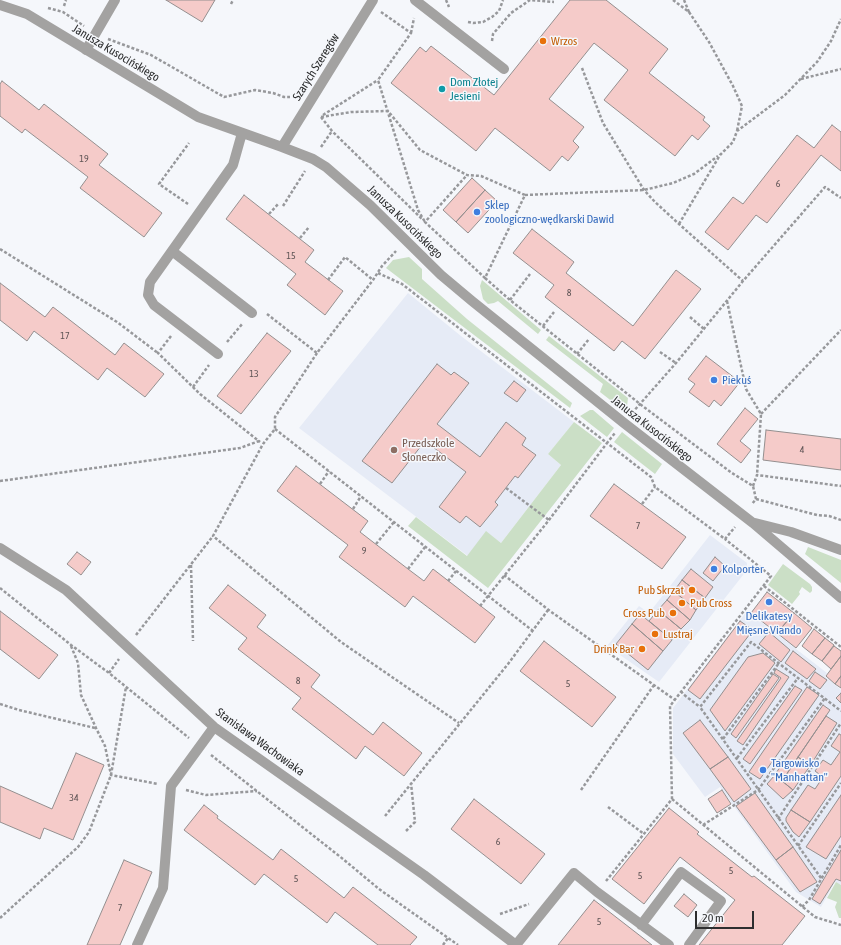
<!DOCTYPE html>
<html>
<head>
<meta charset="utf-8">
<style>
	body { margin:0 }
	#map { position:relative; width:841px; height:945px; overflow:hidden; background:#f5f7fb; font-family:"Asap Condensed",sans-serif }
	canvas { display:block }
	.scale { position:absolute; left:695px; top:911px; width:59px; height:18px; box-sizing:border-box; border:2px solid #2d2e2f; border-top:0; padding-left:5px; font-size:12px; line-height:14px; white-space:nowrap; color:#2d2e2f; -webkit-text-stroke:3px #f5f7fb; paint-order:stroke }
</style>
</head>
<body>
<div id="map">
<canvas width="841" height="945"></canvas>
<div class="scale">20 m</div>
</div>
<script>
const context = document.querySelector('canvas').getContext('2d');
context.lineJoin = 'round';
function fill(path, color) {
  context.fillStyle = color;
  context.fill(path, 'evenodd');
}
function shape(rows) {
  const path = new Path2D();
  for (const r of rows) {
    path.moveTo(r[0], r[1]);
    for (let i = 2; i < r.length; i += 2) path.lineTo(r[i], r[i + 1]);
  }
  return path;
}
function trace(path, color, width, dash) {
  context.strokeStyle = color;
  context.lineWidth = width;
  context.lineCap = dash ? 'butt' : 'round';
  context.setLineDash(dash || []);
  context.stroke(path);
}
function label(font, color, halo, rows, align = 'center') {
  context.font = font + ' "Asap Condensed",sans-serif';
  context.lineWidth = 3;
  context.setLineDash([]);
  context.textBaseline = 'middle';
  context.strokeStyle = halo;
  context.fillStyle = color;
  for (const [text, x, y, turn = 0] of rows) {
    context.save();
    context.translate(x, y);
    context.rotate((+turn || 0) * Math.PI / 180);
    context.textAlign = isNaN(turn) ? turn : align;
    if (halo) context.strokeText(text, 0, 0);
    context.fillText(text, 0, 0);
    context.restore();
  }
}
const built = shape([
	[408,293,461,336,574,422,548,454,561,465,501,543,486,532,468,556,299,428],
	[710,535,747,563,747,570,659,682,607,646,639,606,649,613],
	[747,611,827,673,825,676,841,690,841,885,835,882,821,907,796,892,720,787,705,797,673,754,673,708]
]);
const green = shape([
	[409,257,422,269,422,279,467,319,572,403,570,408,386,268,393,260],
	[482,280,541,330,538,334,498,301,494,303,488,304,483,299,480,286],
	[549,336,628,398,627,406,623,410,600,392,603,384,546,340],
	[590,410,593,410,614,428,607,437,580,416],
	[574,422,602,443,488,588,408,526,416,517,467,556,486,531,501,543,561,465,548,454],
	[622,432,662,464,655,474,614,442],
	[808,547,841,560,841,583,805,554],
	[783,564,810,584,812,587,812,591,810,593,802,587,799,592,800,594,792,604,768,585],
	[836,882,841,885,841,918,839,918,835,907,837,902,827,898]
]);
const building = shape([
	[166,0,215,0,202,22,166,0],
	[570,0,606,0,668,49,649,73,705,117,703,120,710,126,698,140,692,135,675,156,604,100,628,70,594,43,549,99,584,127,573,141,579,147,568,161,562,156,550,171,495,128,476,151,391,83,420,47,426,52,431,46,494,95,570,0],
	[2,81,39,110,44,104,108,154,99,165,162,213,144,237,80,188,88,177,25,129,22,133,0,116,0,84,2,81],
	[832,125,841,132,841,171,821,155,767,223,756,215,728,250,705,232,733,197,743,204,797,135,814,148,832,125],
	[472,178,485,190,456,222,443,210,472,178],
	[485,190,497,201,468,233,456,222,485,190],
	[244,195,314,250,305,262,343,291,325,315,287,285,296,274,226,219,244,195],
	[532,229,574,262,566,273,633,326,676,270,701,289,645,359,622,341,614,351,545,297,554,285,513,253,532,229],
	[0,283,45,317,53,307,115,355,124,343,164,374,145,397,107,368,98,380,34,331,27,341,0,320,0,283],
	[267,333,291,351,241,414,217,396,267,333],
	[706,356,740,382,721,406,714,400,709,407,689,392,695,384,688,379,706,356],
	[437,364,451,375,454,372,469,383,437,424,480,457,506,422,526,438,522,445,536,455,518,478,515,476,495,502,498,505,480,527,466,516,460,523,439,507,466,472,425,441,392,483,362,461,437,364],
	[514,381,526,390,517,402,504,393,514,381],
	[745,408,758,419,740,441,751,450,741,463,717,444,745,408],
	[766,430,841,439,841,470,763,460,766,430],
	[296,466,368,521,360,532,408,569,424,581,433,569,495,617,475,643,413,596,405,607,339,557,348,545,277,491,296,466],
	[614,484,686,537,662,569,590,516,614,484],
	[77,552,91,562,81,575,67,564,77,552],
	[715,557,725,566,713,581,703,573,715,557],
	[691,569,713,587,705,598,682,580,691,569],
	[682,580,705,598,696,610,674,591,682,580],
	[228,585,266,615,257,627,320,675,311,687,373,735,383,722,422,753,404,776,365,746,356,759,292,709,301,698,238,649,247,638,209,608,228,585],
	[674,591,696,610,690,620,667,600,674,591],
	[767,592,794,613,777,633,751,613,767,592],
	[667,600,690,620,681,629,658,610,667,600],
	[658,610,681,629,672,640,649,621,658,610],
	[0,611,58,655,39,679,0,649,0,611],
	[794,613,812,628,796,648,777,633,794,613],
	[640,614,672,640,663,651,632,624,640,614],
	[740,621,753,630,700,699,688,690,740,621],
	[632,624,663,651,648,670,616,644,632,624],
	[814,629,825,638,812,654,802,646,814,629],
	[769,632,790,650,781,662,759,644,769,632],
	[825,638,834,645,822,661,812,654,825,638],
	[544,641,616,697,592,727,520,671,544,641],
	[834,646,841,651,841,656,831,669,822,661,834,646],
	[793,651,816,669,807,679,785,663,793,651],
	[763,653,775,663,725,731,710,710,748,657,763,653],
	[841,656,841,676,835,684,826,676,841,656],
	[776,669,789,677,743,745,737,741,781,678,774,673,776,669],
	[815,672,827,680,820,689,809,681,815,672],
	[773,674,779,678,736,738,731,734,773,674],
	[841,676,841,688,835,684,841,676],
	[795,686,802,690,750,764,743,759,795,686],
	[807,687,819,695,760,779,749,772,807,687],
	[841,693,841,703,836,698,841,693],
	[823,705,830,710,784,778,776,773,823,705],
	[826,716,837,723,810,766,798,757,826,716],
	[700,720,728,757,710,769,683,733,700,720],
	[839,734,841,735,841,776,810,822,791,810,808,785,815,789,823,777,815,771,823,760,831,765,840,752,831,746,839,734],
	[76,753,104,765,73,840,44,828,40,839,0,822,0,786,52,809,76,753],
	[728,757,751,789,734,802,710,769,728,757],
	[798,757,810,766,793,790,782,781,798,757],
	[775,775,793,790,783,799,767,784,775,775],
	[722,790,731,804,717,813,708,799,722,790],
	[755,793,793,847,776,860,736,806,755,793],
	[841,795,841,836,826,859,806,847,841,795],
	[474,799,545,854,521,884,451,829,474,799],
	[204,805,218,816,217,818,273,860,281,849,344,898,353,887,417,937,410,945,378,945,335,912,327,923,264,874,255,885,184,830,204,805],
	[669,808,699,832,697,834,752,877,754,876,805,916,782,945,699,945,735,900,680,857,644,904,612,879,669,808],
	[791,810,810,822,799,837,793,832,786,821,786,818,791,810],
	[793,847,817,882,800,892,776,860,793,847],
	[841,850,841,881,836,879,820,904,812,899,841,850],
	[124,860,152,872,120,945,87,945,124,860],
	[684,894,697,905,688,917,674,906,684,894],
	[594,900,652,945,558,945,594,900]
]);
const path = shape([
	[446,0,449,7],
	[673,0,689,12,709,42,733,86,742,106,737,131],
	[684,0,689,12],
	[231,4,233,0],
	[64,6,66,0],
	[48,8,63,12,84,26],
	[381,12,411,33,378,80,418,210,425,222],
	[468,22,473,23,483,22,492,17,499,11,503,0],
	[411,33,414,18],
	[108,39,151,55,224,97,255,90,273,93,284,97,290,97],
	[492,41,493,34,511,13,530,0,554,2],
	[582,68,603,123,644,190,655,202,679,224,743,281],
	[801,79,841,69],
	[323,115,378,80],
	[321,117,351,112,388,111,420,150,467,175,481,176,525,195,485,278,425,222,467,175],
	[321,117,332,131,422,219],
	[321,147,332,131],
	[525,195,644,190,673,183,694,174,718,156],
	[188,204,159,184,189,143],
	[283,206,305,171],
	[269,214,279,203],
	[679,224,720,155,733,142,737,131,785,95,817,62,831,41,841,19],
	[300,238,309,227],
	[0,249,117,322,158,353],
	[378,273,402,284,607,443,615,433],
	[485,278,510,300,640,404,732,473,753,486,756,499,752,504],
	[328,280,345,257,373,280],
	[510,300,530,274],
	[727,301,746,389,761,414,757,475],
	[267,314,317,353,373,280,382,266,396,251],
	[690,317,704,329],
	[543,326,554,312],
	[171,336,158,353,200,394,260,442],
	[227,342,243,323],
	[660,352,676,363],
	[317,353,275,417,275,429,263,444,213,536,341,642,459,723],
	[577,354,589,339],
	[193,387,209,365],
	[632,413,676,363,743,281,825,187,841,198],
	[761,414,841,330],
	[275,429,533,631],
	[0,481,240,448,259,441],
	[320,484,329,471],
	[753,486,757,475,841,486],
	[506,488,549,520],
	[756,499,817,515,829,516,841,520],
	[642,504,655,487],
	[353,509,361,496],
	[376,544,394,522],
	[191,565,193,641],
	[408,569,425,547],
	[504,575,550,611,675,700],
	[448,581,456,571],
	[764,586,841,647],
	[0,588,71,645,109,673,189,738],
	[480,606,549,520,607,443,651,477,655,487,725,539,735,527],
	[136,635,213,536],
	[71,646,78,663,81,695,96,728,105,746,111,775,158,784],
	[109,673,119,659],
	[681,691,683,694,700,707],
	[0,704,19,710,95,728],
	[723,739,779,663],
	[211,755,343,859,379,889,458,945],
	[737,758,798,678],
	[186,790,206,795,257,791],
	[581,790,654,685],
	[672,799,815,917,841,925],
	[608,807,644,834],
	[385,816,508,664,548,610],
	[778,819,841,723],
	[703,825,758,790,825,698],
	[406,831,415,822,411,783],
	[798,846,841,783],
	[821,878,700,707,751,642,841,711],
	[606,881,672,799,670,706,771,576,725,539],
	[802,907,809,900,841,845],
	[500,914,529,904],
	[0,918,78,847,89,832,111,775,126,687],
	[443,945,448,938]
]);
const service = shape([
	[415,0,504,69],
	[86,50,115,0],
	[641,925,681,872,721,901,689,945],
	[516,945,574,873,597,892,669,945]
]);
const minor = shape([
	[0,5,27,14,198,117,282,147,313,159,326,167,370,205,441,275,472,301,624,423,753,523,841,598],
	[282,147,373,0],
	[172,251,252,313],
	[218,354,154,305,148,295,150,282,233,165,242,133],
	[755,523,791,532,841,550],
	[0,548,66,590,214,727,424,875,516,945],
	[137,945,163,888,171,786,214,727]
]);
const markers = [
	[543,41,4,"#e8710a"],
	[442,89,4,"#0f9aa8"],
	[477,212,4,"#3f7fe0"],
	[714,380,4,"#3f7fe0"],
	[394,450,4,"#8d6e63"],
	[714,569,4,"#3f7fe0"],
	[692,590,4,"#e8710a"],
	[769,602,4,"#3f7fe0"],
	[682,603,4,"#e8710a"],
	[673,613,4,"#e8710a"],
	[655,634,4,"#e8710a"],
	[642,649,4,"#e8710a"],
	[763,770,4,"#3f7fe0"]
];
const numberNames = [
	["19",84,159],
	["6",778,184],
	["15",291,256],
	["8",569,293],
	["17",65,336],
	["13",254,374],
	["4",802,450],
	["7",638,526],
	["9",364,551],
	["8",298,681],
	["5",568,684],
	["34",74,798],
	["6",498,842],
	["5",731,871],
	["5",640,876],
	["5",296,879],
	["7",120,908],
	["5",599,922]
];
const foodNames = [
	["Wrzos",551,41],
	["Pub Skrzat",684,590,"right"],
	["Pub Cross",690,603],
	["Cross Pub",665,613,"right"],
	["Lustraj",663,634],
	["Drink Bar",634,649,"right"]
];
const streetNames = [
	["Janusza Kusocińskiego",116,53,31],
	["Szarych Szeregów",316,67,-58],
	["Janusza Kusocińskiego",405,222,44],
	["Janusza Kusocińskiego",652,429,38],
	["Stanisława Wachowiaka",260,742,36]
];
const cultureNames = [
	["Dom Złotej",450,82],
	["Jesieni",450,96]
];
const shopNames = [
	["Sklep",485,205],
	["zoologiczno-wędkarski Dawid",485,219],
	["Piekuś",722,380],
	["Kolporter",722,569],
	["Delikatesy",769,616,"center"],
	["Mięsne Viando",769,630,"center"],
	["Targowisko",771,763],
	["\"Manhattan\"",771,777]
];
const educationNames = [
	["Przedszkole",402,443],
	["Słoneczko",402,457]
];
fill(built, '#e6ebf6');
fill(green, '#cbdfc6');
fill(building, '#f5cbc9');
trace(building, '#948f8f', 1);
trace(path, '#97989b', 2.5, [3, 2]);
trace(service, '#a3a2a1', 10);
trace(minor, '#a3a2a1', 10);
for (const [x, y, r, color] of markers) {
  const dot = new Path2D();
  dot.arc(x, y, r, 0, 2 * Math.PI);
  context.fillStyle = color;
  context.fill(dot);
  trace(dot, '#f5f7fb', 1.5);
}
label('10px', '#5f5556', null, numberNames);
label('12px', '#c56008', '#f5f7fb', foodNames, 'left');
label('12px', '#2d2e2f', '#f5f7fb', streetNames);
label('12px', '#0d838f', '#f5f7fb', cultureNames, 'left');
label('12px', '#366cbe', '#f5f7fb', shopNames, 'left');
label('12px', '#785e54', '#f5f7fb', educationNames, 'left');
</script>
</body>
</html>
